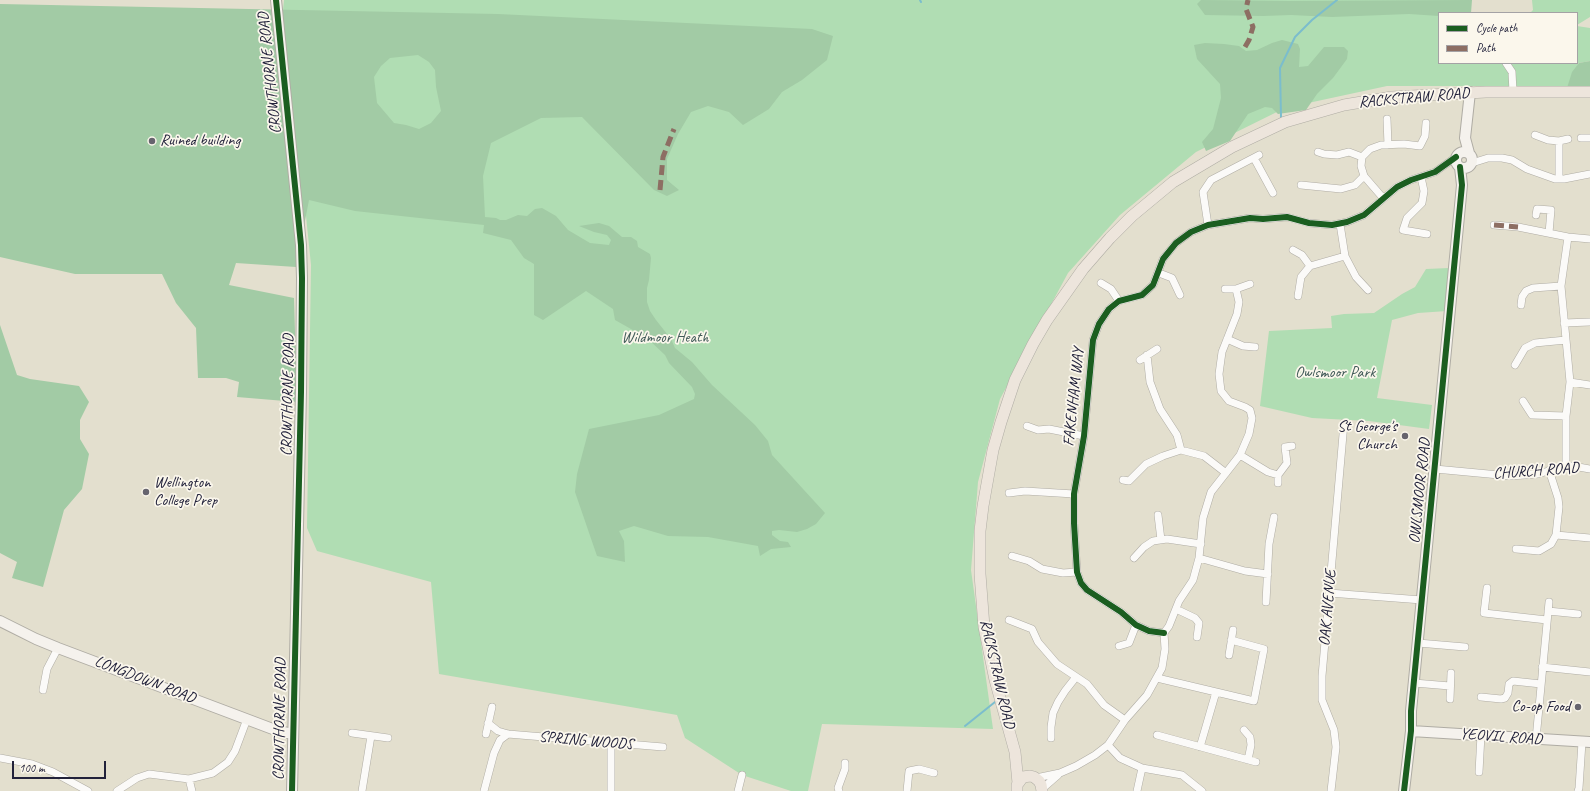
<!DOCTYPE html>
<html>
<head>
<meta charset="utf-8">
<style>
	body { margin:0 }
	#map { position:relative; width:1590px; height:791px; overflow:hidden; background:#e3dfce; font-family:Caveat,sans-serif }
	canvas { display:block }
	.legend { position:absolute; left:1438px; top:12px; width:140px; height:52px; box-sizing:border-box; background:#fbf7ec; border:1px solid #a4a2a5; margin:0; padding:5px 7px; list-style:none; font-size:12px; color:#22223b }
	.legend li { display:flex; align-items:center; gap:8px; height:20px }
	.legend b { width:20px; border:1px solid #a4a2a5 }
	.scale { position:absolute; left:12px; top:761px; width:94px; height:18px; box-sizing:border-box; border:2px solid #22223b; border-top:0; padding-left:5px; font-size:12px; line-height:14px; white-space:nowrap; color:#22223b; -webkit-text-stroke:3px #fbf7ec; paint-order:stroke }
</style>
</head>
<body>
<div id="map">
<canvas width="1590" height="791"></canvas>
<ul class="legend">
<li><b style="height:5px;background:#1b5e20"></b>Cycle path</li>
<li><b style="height:5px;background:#8d6e63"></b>Path</li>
</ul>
<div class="scale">100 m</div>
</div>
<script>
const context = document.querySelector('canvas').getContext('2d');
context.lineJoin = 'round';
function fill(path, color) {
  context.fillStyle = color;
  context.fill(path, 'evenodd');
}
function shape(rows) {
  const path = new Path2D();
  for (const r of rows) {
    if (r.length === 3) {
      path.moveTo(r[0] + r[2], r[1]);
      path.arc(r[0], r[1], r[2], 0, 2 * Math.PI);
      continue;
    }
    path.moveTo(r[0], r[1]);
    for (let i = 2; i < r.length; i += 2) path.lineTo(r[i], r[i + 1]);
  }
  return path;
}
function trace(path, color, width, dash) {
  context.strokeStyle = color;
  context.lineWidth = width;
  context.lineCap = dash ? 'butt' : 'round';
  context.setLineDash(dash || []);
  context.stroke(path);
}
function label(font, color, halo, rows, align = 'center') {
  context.font = font + ' Caveat,sans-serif';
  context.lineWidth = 3.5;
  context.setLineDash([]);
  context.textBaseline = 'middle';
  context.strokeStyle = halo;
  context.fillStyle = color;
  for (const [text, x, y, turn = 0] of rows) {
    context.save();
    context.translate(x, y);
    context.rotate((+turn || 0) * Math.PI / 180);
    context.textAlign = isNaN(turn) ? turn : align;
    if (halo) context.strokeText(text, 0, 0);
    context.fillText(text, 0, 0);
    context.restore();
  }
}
const green = shape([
	[284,0,1470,0,1439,13,1439,63,1577,63,1577,26,1590,28,1590,61,1579,63,1567,88,1492,86,1387,86,1285,108,1196,152,1120,215,1068,273,1000,399,978,482,971,570,993,729,822,724,808,791,791,791,742,775,685,738,677,715,439,674,431,582,317,551,307,528,311,265,285,10,283,10],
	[1532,0,1590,0,1590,17,1577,25,1577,13,1530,13,1533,10],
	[1449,268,1447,311,1418,313,1392,320,1377,398,1432,405,1429,429,1369,421,1312,418,1260,406,1269,331,1332,328,1331,316,1344,314,1374,313,1402,294,1415,287,1426,269]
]);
const forest = shape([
	[1201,0,1290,1,1472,0,1471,13,1439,13,1439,16,1409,14,1332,17,1291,15,1263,16,1205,15,1197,4],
	[0,4,498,14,812,29,833,36,827,60,802,80,782,92,769,109,743,125,729,112,708,106,691,112,678,134,667,159,667,180,679,190,667,196,654,190,582,117,541,118,491,143,483,176,485,217,496,218,500,220,506,220,518,215,527,216,535,209,542,208,556,216,568,230,590,243,609,245,611,240,607,235,594,232,579,226,599,223,609,226,622,237,631,237,637,241,638,247,650,254,651,258,649,280,647,288,647,302,650,311,656,320,671,339,675,348,692,362,712,385,755,425,768,441,772,455,825,513,816,524,807,529,797,532,779,530,772,531,772,535,780,541,788,542,791,547,771,549,760,556,758,546,708,537,668,536,634,526,619,531,624,541,625,562,597,556,575,492,577,474,589,429,659,415,694,399,695,394,692,387,669,363,665,355,647,338,615,320,613,309,586,291,543,320,534,315,534,264,524,258,511,240,483,233,484,225,355,211,309,200,296,267,236,263,229,285,294,298,297,402,237,397,239,382,226,378,198,378,196,328,176,303,162,274,75,274,0,257],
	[418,55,429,62,435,70,436,87,441,111,431,123,419,129,406,125,394,123,377,103,374,77,381,66,390,58],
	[1282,40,1298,44,1300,49,1299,67,1308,66,1324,47,1344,47,1348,51,1347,59,1333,78,1317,94,1306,110,1278,114,1272,108,1265,107,1248,114,1230,141,1206,151,1202,142,1213,129,1221,98,1220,84,1197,59,1194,45,1205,43,1224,44,1239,46,1246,51,1257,50,1272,43],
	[1590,61,1590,88,1567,88,1572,72,1579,63],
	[0,325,17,375,30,379,79,386,89,402,80,420,80,439,89,454,82,489,64,510,43,587,12,578,17,562,0,553]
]);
const stream = shape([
	[920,0,921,2],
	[1280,119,1281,118,1280,68,1295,37,1312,20,1337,0],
	[965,726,995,702]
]);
const street = shape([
	[1506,63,1512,72,1513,92],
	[1387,119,1388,145],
	[1535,135,1548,140,1559,141,1568,139],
	[1581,138,1590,138],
	[1318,152,1324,154,1337,155,1349,152,1362,157],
	[1254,158,1273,193],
	[1472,163,1488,158,1502,158,1512,160,1527,169,1555,179,1564,179,1590,174],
	[1364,176,1383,198],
	[1421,177,1424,191,1422,203,1407,218,1403,230,1427,234],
	[1559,179,1559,141],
	[1301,185,1341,189,1355,185,1364,176,1361,166,1362,157,1370,149,1381,145,1404,144,1420,146,1425,136,1426,123],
	[1536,215,1537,209,1551,210,1549,233],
	[1340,224,1345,256,1356,277,1368,290],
	[1208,225,1203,192,1211,180,1259,155],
	[1494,225,1518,227,1568,237,1590,239],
	[1293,250,1302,255,1310,266],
	[1159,273,1172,278,1180,295],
	[1101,283,1111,289,1119,301],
	[1236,289,1250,284],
	[1298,296,1301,277,1310,266,1345,256],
	[1521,305,1522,297,1526,291,1533,288,1561,286],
	[1564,323,1590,322],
	[1227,339,1243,346,1255,347],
	[1147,355,1150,382,1160,409,1177,435,1181,450],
	[1140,360,1157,349],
	[1515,365,1525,348,1535,343,1566,340],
	[1570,382,1590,385],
	[1523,401,1532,415,1566,416],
	[1027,426,1038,430,1049,429,1084,436],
	[1240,455,1268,472,1278,475],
	[1566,466,1566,416,1570,382,1561,286,1568,237],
	[1435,469,1510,476,1538,474,1566,466,1573,466,1590,469],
	[1123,480,1129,481,1146,464,1163,456,1181,450,1204,456,1226,473],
	[1278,483,1278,475,1287,463,1285,447,1292,446],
	[1009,493,1025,491,1074,494],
	[1158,515,1161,540],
	[1556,535,1590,538],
	[1516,549,1539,551,1551,544,1556,535,1559,507,1558,498,1549,470],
	[1012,556,1029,561,1042,569,1063,573,1077,572],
	[1134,558,1144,547,1153,541,1167,539,1201,544],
	[1199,558,1245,571,1268,574],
	[1487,588,1484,613,1547,620],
	[1329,593,1422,600],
	[1266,602,1269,544,1274,517],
	[1176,609,1195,618,1199,623,1197,637],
	[1548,611,1578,614],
	[1009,620,1032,629,1038,642,1057,664,1087,684,1104,705,1125,720],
	[1164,633,1149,631,1136,625,1121,612,1087,590,1081,583,1077,572,1074,523,1074,494,1084,436,1093,340,1099,324,1109,309,1119,301,1142,295,1153,285,1163,259,1176,243,1191,232,1208,225,1250,218,1263,219,1287,217,1309,223,1332,225,1347,222,1364,215,1397,187,1411,180,1435,172,1456,157],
	[1418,643,1465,647],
	[1119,646,1129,643,1136,625],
	[1229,655,1233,630],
	[1542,667,1590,672],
	[1157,678,1254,701,1264,649,1231,640],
	[1414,683,1450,686],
	[43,690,47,669,58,648],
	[1481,697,1501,699,1505,698,1508,693,1509,684,1513,681,1541,684],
	[1450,699,1451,673],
	[488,723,498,731,508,734,663,747],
	[1244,730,1250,737,1251,745,1248,760],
	[352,733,388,738],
	[486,734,492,707],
	[1157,735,1256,762],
	[1051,738,1051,727,1053,713,1058,702,1065,691,1076,677],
	[1536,739,1549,602],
	[1108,745,1120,758,1142,768,1182,775,1202,791],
	[1200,747,1216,692],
	[0,758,32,764,53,772,88,791],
	[1479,772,1481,735],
	[1036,778,1060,773,1076,766,1095,755,1108,745,1125,720,1147,695,1162,668,1165,649,1164,633,1169,626,1179,601,1193,580,1199,558,1203,518,1211,492,1240,455,1249,434,1252,418,1250,410,1245,407,1229,401,1221,391,1219,374,1222,352,1237,314,1239,302,1236,289,1225,289],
	[189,779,192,791],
	[1042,789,1058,775],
	[117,791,137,778,149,774,189,779,213,773,228,762,235,751,247,719],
	[362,791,371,736],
	[484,791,494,753,500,740,508,734],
	[611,791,611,744],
	[738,791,742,775],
	[839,791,838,788,845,769,845,763],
	[907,791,909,771,919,769,934,773],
	[1137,791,1142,768],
	[1331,791,1336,747,1334,730,1322,700,1322,676,1344,423],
	[1578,791,1579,788,1582,742]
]);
const secondary = shape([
	[276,0,301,245,302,278,301,392,292,791],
	[1464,160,8],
	[1469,153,1465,138,1470,92],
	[0,621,36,639,58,648,278,731,293,734],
	[1411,731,1590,742],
	[1404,791,1411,731,1411,711,1462,185,1460,167]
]);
const primary = shape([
	[1018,783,1015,752,995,680,984,627,980,574,980,531,983,506,993,450,1001,422,1015,380,1033,344,1047,320,1083,269,1110,238,1132,216,1173,182,1232,147,1285,122,1344,105,1392,97,1486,92,1590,92],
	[1017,791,1017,785,1023,777,1030,776,1034,777,1039,781,1041,785,1042,791]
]);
const quiet = shape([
	[1245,47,1249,40,1253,27,1246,9,1248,0],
	[660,190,663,157,674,129],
	[1494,225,1518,227]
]);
const cycleway = shape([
	[276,0,301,245,302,278,301,392,292,791],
	[1164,633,1149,631,1136,625,1121,612,1087,590,1081,583,1077,572,1074,523,1074,494,1084,436,1093,340,1099,324,1109,309,1119,301,1142,295,1153,285,1163,259,1176,243,1191,232,1208,225,1250,218,1263,219,1287,217,1309,223,1332,225,1347,222,1364,215,1397,187,1411,180,1435,172,1456,157],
	[1404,791,1411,731,1411,711,1462,185,1460,167]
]);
const markers = [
	[152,141,4,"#66646e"],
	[1405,436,4,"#66646e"],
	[146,492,4,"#66646e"],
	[1578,707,4,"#66646e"]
];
const streetNames = [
	["CROWTHORNE ROAD",270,73,-96],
	["RACKSTRAW ROAD",1414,98,-5],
	["CROWTHORNE ROAD",288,395,-89],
	["FAKENHAM WAY",1074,397,-84],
	["CHURCH ROAD",1536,471,-4],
	["OWLSMOOR ROAD",1420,491,-84],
	["OAK AVENUE",1328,608,-85],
	["RACKSTRAW ROAD",997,674,77],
	["LONGDOWN ROAD",145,680,21],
	["CROWTHORNE ROAD",280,719,-89],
	["YEOVIL ROAD",1501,737,4],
	["SPRING WOODS",586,741,5]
];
const poiNames = [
	["Ruined building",160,141],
	["St George's",1397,427,"right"],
	["Church",1397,445,"right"],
	["Wellington",154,483],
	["College Prep",154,501],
	["Co-op Food",1570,707,"right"]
];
const parkNames = [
	["Wildmoor Heath",665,338],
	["Owlsmoor Park",1335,373]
];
fill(green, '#b0ddb3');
fill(forest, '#a2cba5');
trace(stream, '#7bbdcd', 2);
trace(street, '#afaca4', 8);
trace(secondary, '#afaca4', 12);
trace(primary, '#afaca4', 12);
trace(street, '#fbfaf8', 7);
trace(secondary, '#f5f2ed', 10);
trace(primary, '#ede5dc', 11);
trace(quiet, '#8d6e63', 5, [10, 5]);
trace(cycleway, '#1b5e20', 6);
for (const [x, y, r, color] of markers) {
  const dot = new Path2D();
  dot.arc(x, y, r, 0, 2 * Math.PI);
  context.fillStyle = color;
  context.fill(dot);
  trace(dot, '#fbf7ec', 1.5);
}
label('16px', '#22223b', '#fbf7ec', streetNames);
label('16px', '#22223b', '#fbf7ec', poiNames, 'left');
label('16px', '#405a58', '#fbf7ec', parkNames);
</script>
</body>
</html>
